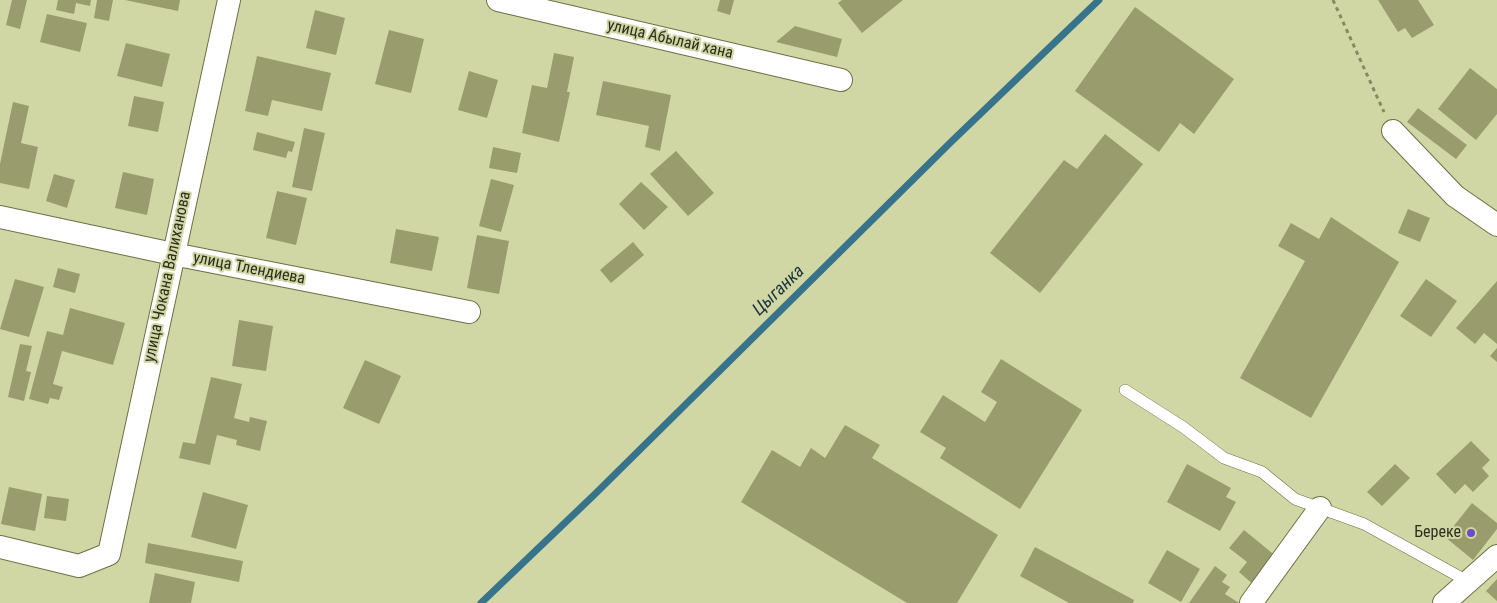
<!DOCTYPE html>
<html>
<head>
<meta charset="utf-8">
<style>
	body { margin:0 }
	canvas { display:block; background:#d1d6a5 }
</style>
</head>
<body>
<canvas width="1497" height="603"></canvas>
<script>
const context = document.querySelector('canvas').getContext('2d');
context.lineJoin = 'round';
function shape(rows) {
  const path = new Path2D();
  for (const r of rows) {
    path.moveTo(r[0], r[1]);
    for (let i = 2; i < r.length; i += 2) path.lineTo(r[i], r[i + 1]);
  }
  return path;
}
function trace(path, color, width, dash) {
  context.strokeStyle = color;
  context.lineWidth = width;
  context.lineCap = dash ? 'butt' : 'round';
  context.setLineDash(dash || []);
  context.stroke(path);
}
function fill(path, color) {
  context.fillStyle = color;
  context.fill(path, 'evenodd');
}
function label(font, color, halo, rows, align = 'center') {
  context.font = font + ' "Roboto Condensed",sans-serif';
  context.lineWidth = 4;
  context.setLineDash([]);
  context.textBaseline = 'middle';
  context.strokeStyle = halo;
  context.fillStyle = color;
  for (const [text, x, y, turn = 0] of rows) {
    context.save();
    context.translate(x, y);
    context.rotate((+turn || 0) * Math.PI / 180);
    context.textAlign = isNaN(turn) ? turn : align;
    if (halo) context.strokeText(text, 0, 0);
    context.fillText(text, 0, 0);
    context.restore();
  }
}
const stream = shape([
	[481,603,594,495,952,141,1099,0]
]);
const building = shape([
	[12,0,27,0,20,29,6,25],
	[58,0,91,0,90,6,76,3,74,14,56,10],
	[97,0,113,0,109,21,94,18],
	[125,0,180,0,178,11],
	[720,0,734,0,730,15,717,11],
	[842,0,903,0,862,33,838,3],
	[1378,0,1418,0,1434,25,1412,38,1405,28,1398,32],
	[1135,7,1234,79,1194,134,1180,123,1159,152,1075,91],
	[315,10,345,18,336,55,306,48],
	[47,14,87,23,80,52,40,42],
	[795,26,842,39,837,57,776,42],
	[389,30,424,39,411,93,375,84],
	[126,43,170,54,162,87,117,76],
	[554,53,574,57,567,92,570,92,559,142,522,133,532,85,547,88],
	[257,56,331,73,322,111,272,100,268,116,245,111],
	[1470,68,1497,89,1497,114,1476,140,1438,109],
	[469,71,498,80,487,118,458,110],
	[603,81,671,95,660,151,645,147,649,126,596,115],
	[134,96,164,102,158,132,128,126],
	[13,102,29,106,21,143,38,147,29,189,0,183,0,164],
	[1418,108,1467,145,1456,159,1407,122],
	[304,128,325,133,312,191,292,187],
	[257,132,295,142,292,152,288,151,286,158,253,150],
	[1105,134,1143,164,1040,293,990,253,1064,160,1077,169],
	[493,147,521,153,517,173,489,168],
	[676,151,714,193,688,216,650,174],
	[123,172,154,179,147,215,115,208],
	[54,174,75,180,67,208,46,201],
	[491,179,514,185,501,232,479,226],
	[641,182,668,207,644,230,619,204],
	[277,191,307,198,296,245,266,238],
	[1408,209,1430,218,1420,242,1398,233],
	[1331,217,1399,262,1311,418,1240,378,1305,261,1278,246,1291,223,1319,239],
	[396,229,439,237,432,271,390,263],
	[477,235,509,241,499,294,467,288],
	[633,242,644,255,611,283,600,270],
	[58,268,80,274,75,293,53,287],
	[15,279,44,287,29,337,0,329],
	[1426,279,1457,301,1431,337,1400,316],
	[1497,281,1497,344,1484,333,1475,344,1456,328],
	[70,308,125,323,113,365,62,351,53,384,63,387,59,400,50,398,48,404,29,399,47,331,63,335],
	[239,320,273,326,266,371,232,366],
	[20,344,32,346,26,371,31,372,24,401,8,397],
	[1497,348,1497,362,1490,356],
	[1001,359,1082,410,1020,509,940,458,946,448,920,432,943,395,985,422,997,402,981,392],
	[365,360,401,376,379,424,343,408],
	[211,377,242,384,234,418,249,422,250,417,267,421,260,451,236,445,237,440,217,435,210,465,179,458,183,442,195,444],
	[845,425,880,445,872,458,998,535,957,603,907,603,741,502,772,450,800,467,811,448,825,458],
	[1471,441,1490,460,1482,468,1489,476,1473,492,1465,484,1455,494,1436,474],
	[1187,464,1231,488,1226,497,1236,502,1220,531,1167,502],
	[1395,464,1410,478,1382,506,1367,492],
	[9,487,42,494,35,531,1,524],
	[203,492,248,505,236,549,191,537],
	[47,496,69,499,66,521,44,518],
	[1472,503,1497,523,1497,529,1473,560,1445,537],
	[1244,530,1277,557,1255,586,1239,572,1247,562,1229,548],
	[148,543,243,561,239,582,145,563],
	[1035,547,1134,600,1133,603,1069,603,1020,576],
	[1167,550,1200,569,1181,602,1148,583],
	[1215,566,1227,575,1222,582,1230,587,1225,594,1239,603,1189,603],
	[155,573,195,582,191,603,149,603],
	[1497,579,1497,601,1486,591]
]);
const path = shape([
	[1333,0,1384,112]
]);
const service = shape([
	[1125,390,1183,427,1224,458,1262,472,1295,499,1364,524,1469,582]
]);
const minor = shape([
	[498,0,841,80],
	[1393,131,1455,196,1497,225],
	[0,217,173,254,469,312],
	[0,547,79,566,109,554,229,0],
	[1251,603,1320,508],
	[1444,603,1497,556]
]);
const markers = [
	[1471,533,5,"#6f4bc4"]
];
const streetNames = [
	["улица Абылай хана",670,40,13],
	["улица Тлендиева",249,269,11],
	["улица Чокана Валиханова",168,277,-78]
];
const poiNames = [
	["Береке",1461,533]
];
const waterNames = [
	["Цыганка",779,291,-44]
];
trace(stream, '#37738a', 7);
fill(building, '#999d6e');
trace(service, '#6d7144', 12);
trace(minor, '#6d7144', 24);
trace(path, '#868966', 3, [4, 4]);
trace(service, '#fff', 11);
trace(minor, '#fff', 22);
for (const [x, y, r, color] of markers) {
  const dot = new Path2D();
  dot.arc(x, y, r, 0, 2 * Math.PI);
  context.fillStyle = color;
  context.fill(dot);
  trace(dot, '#d1d6a5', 2);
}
label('16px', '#2c2e1b', '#d1d6a5', streetNames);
label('16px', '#2c2e1b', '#d1d6a5', poiNames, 'right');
label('italic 18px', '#18323f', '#d1d6a5', waterNames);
</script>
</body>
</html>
